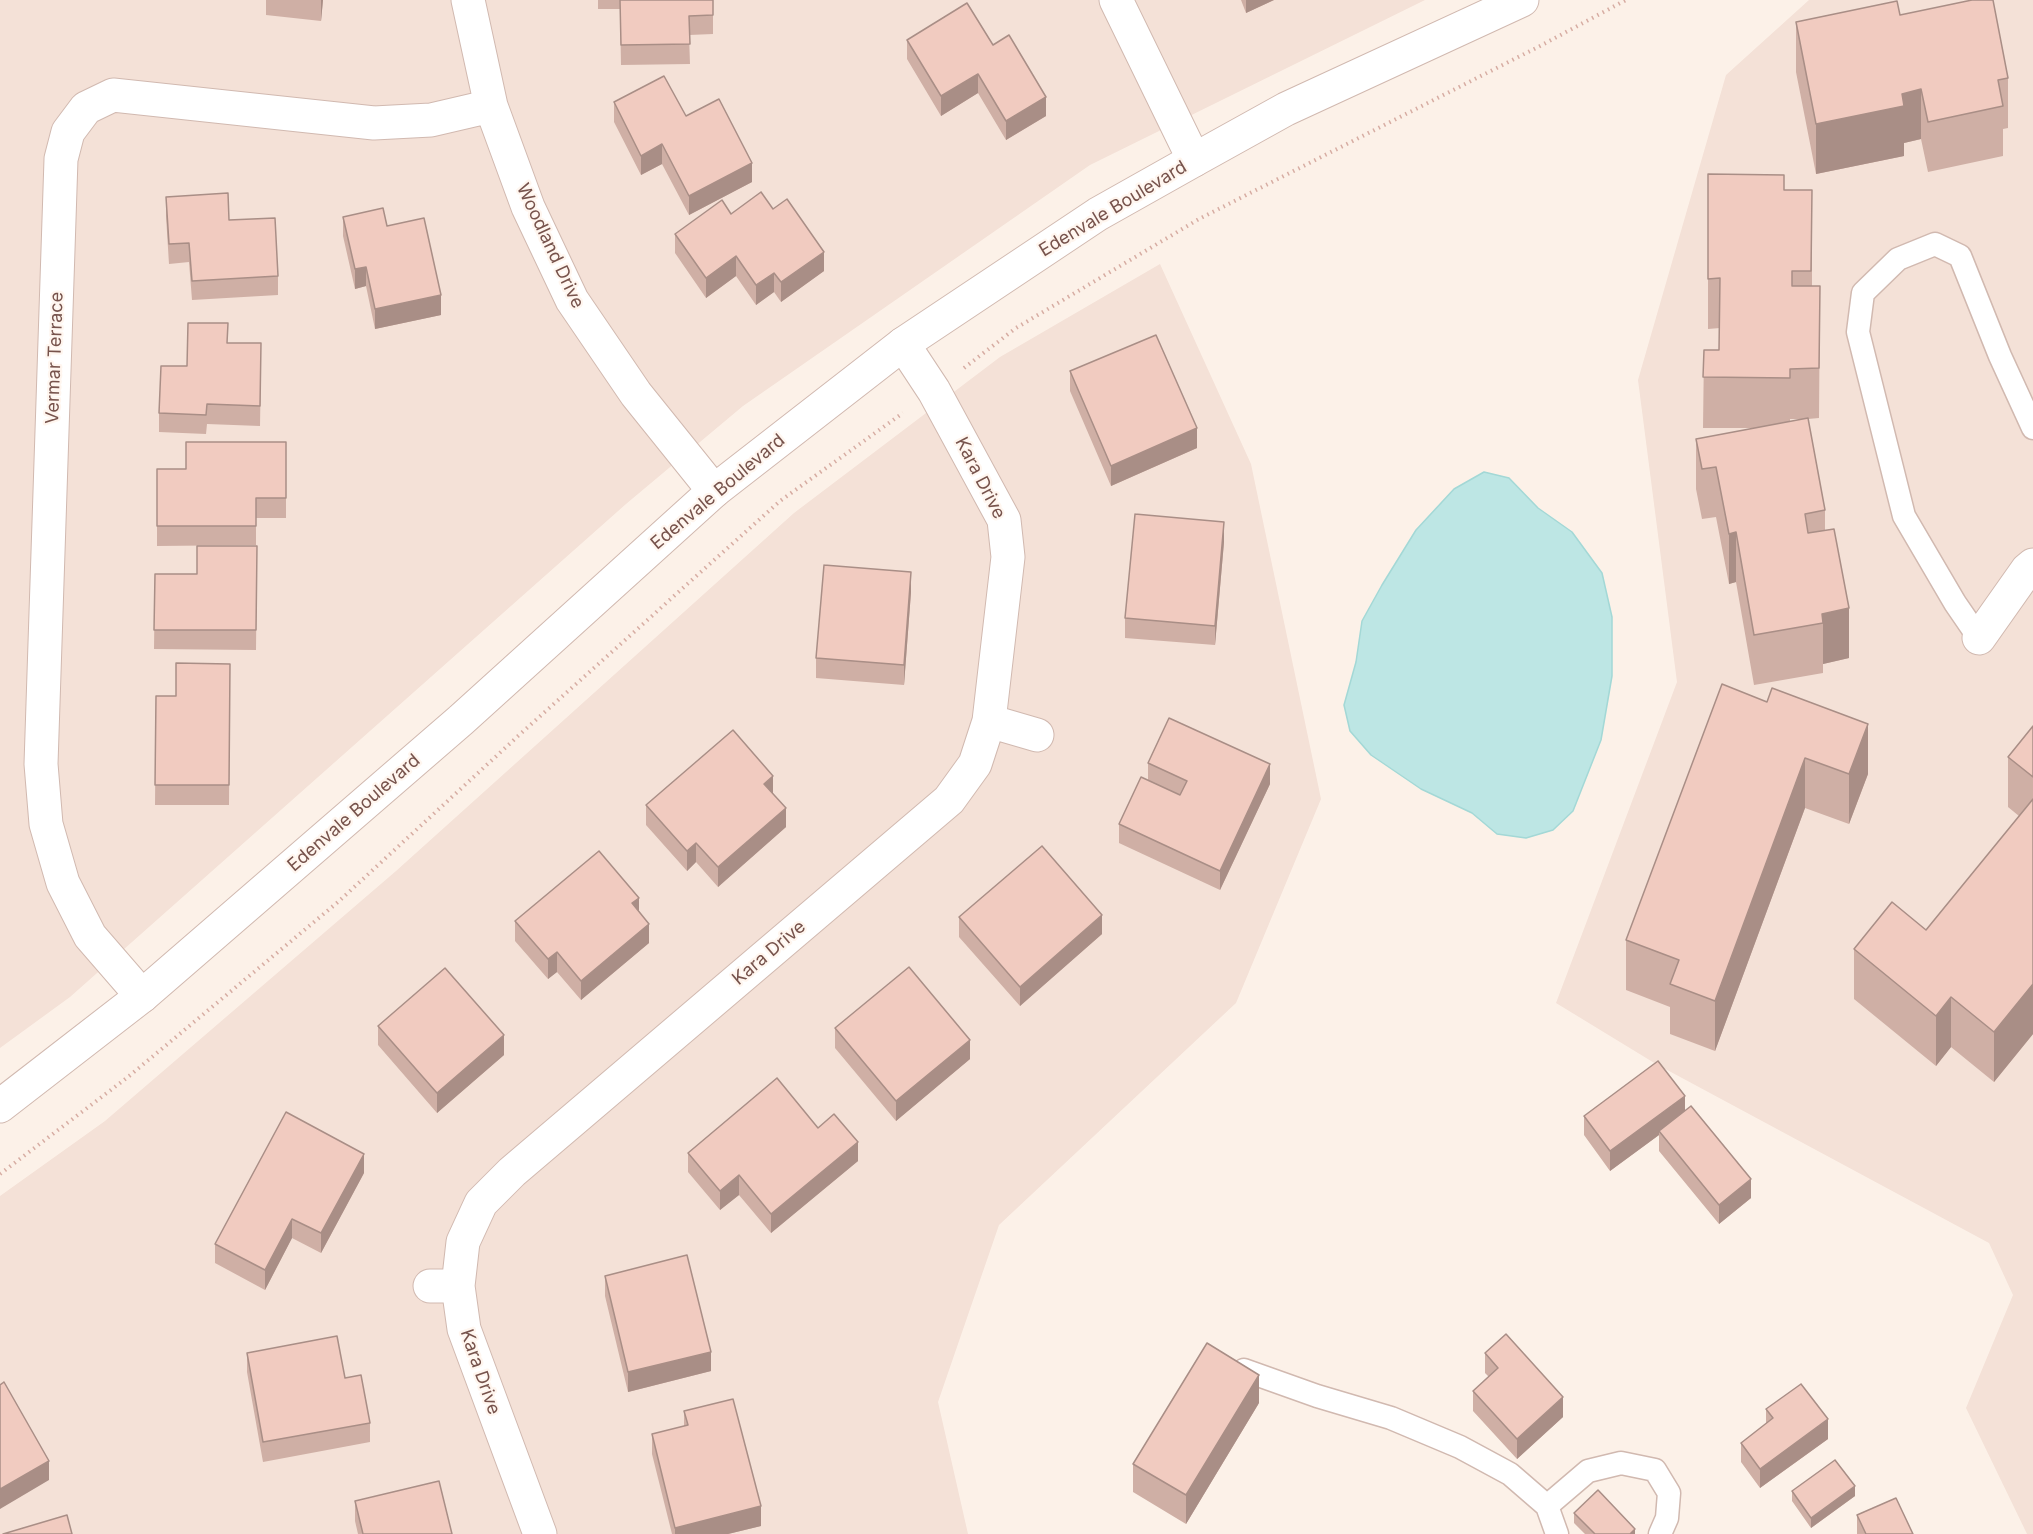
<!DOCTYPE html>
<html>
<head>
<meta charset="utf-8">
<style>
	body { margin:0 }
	canvas { display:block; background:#fcf1e8 }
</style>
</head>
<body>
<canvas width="2033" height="1534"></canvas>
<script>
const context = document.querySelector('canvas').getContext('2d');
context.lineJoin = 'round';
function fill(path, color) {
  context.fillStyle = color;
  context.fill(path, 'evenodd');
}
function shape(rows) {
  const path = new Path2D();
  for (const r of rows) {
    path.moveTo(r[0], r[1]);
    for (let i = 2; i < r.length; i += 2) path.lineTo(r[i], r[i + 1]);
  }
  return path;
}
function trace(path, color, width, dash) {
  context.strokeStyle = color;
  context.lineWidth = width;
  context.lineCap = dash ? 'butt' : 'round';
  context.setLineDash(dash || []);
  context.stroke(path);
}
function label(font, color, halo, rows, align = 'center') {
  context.font = font + ' Inter,sans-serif';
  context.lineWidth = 4.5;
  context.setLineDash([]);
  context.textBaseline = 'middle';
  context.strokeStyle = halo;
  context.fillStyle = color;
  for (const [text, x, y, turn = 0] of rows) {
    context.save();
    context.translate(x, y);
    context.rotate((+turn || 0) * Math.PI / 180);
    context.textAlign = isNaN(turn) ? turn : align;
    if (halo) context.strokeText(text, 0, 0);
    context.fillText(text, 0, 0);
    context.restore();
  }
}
const residential = shape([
	[0,0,1425,0,1090,165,743,406,626,504,70,997,0,1048],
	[1809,0,2033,0,2033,1534,2027,1534,1966,1408,2013,1295,1989,1243,1656,1064,1556,1003,1677,682,1638,380,1726,75],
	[1160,264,1251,464,1321,799,1236,1003,999,1225,938,1402,968,1534,0,1534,0,1196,105,1121,396,871,794,513,1000,357]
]);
const water = shape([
	[1484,472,1509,478,1538,508,1572,532,1602,573,1612,617,1612,676,1601,740,1573,811,1553,830,1526,838,1497,834,1472,813,1421,789,1371,755,1350,731,1344,705,1356,662,1362,621,1382,585,1416,530,1454,489,1484,472]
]);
const path = shape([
	[964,368,1016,328,1199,219,1540,46,1626,0],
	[0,1174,128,1077,338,902,517,737,780,501,903,413]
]);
const service = shape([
	[1979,638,1955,603,1904,516,1858,332,1863,293,1898,259,1935,244,1960,256,2000,356,2033,428],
	[1244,1370,1317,1396,1391,1418,1460,1447,1510,1474,1547,1506,1557,1534],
	[1547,1506,1588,1471,1621,1463,1655,1470,1669,1493,1667,1518,1660,1534]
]);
const minor = shape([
	[468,0,491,106,528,207,572,300,636,394,714,491],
	[1116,0,1194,160],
	[1979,638,2027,570,2033,565],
	[989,721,1037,735],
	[142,996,90,936,63,883,46,824,41,764,61,159,68,132,86,108,113,95,374,123,431,120,491,106],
	[430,1286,458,1286],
	[540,1534,464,1329,458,1286,463,1242,481,1203,512,1172,949,800,975,764,989,721,1008,557,1004,520,934,391,903,344]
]);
const tertiary = shape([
	[0,1106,142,996,461,720,714,491,903,344,1098,214,1194,160,1286,109,1522,0]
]);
const wall = shape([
	[266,0,323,0,321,21,266,15],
	[598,0,713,0,713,34,689,35,690,64,621,65,620,9,598,9],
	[1241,0,1274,0,1246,13],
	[1900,15,2008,78,2008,128,2003,129,2003,156,1928,172,1921,139,1904,143,1904,156,1816,174,1796,72,1796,22],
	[907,40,993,45,1046,116,1006,140,978,93,941,116,907,59],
	[614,102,686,116,752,182,689,215,662,164,641,175,614,122],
	[1708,174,1784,190,1812,190,1812,286,1820,286,1819,418,1808,419,1825,510,1825,530,1849,658,1823,664,1823,673,1754,685,1736,582,1729,584,1716,517,1702,519,1696,489,1696,439,1756,428,1703,428,1704,350,1719,350,1720,328,1708,329],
	[1790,419,1807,419,1790,422],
	[166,197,278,276,278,295,192,300,189,262,169,264,166,216],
	[773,209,824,271,781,302,774,292,756,305,736,276,706,298,675,253,675,234,731,214],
	[343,217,387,226,441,315,375,329,366,286,355,289,343,236],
	[228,343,261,363,260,426,207,424,206,434,159,432,159,413,187,366],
	[1070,371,1197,448,1111,486,1070,391],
	[286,442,286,518,256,518,256,545,157,546,157,469,186,469],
	[1224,542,1215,645,1125,638,1125,618],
	[257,546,256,650,154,649,155,574,197,574],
	[911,592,904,685,816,678,816,658],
	[230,664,229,805,155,805,156,696,176,696],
	[1767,702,1868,774,1849,824,1805,808,1715,1051,1670,1034,1670,1007,1626,990,1626,940],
	[2033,726,2033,1034,1994,1082,1951,1047,1936,1066,1854,999,1854,949,1926,930,2019,816,2008,807,2008,757],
	[1148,763,1270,784,1220,890,1119,843,1119,824,1148,780],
	[773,793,786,827,718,887,696,862,687,871,646,825,646,805],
	[639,911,649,943,581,1000,557,972,548,979,515,941,515,921],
	[959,917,1102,934,1020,1006,959,937],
	[378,1026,504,1055,437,1113,378,1045],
	[835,1028,970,1059,896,1121,835,1048],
	[1685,1111,1751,1198,1719,1224,1659,1151,1659,1135,1610,1171,1584,1135,1584,1116],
	[818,1128,858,1161,771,1233,739,1195,720,1210,688,1172,688,1153],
	[364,1173,321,1253,292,1238,265,1290,215,1263,215,1244],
	[605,1276,711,1371,628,1392,605,1296],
	[247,1353,345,1378,370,1423,370,1442,263,1462,247,1372],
	[1485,1353,1563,1417,1517,1459,1473,1411,1473,1391,1489,1377,1485,1373],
	[1259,1403,1186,1524,1133,1492,1133,1464],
	[1766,1409,1828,1439,1760,1488,1741,1462,1741,1443,1766,1424],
	[684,1411,761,1526,728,1534,672,1534,652,1454,652,1434,684,1426],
	[1792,1491,1855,1496,1811,1528,1792,1501],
	[355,1501,452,1534,358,1534,355,1521],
	[1574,1513,1635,1534,1585,1534,1574,1523],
	[1857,1515,1913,1534,1857,1534]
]);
const shadedWall = shape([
	[321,0,323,0,321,21],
	[1246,0,1274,0,1246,13],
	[978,74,978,93,941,116,941,96],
	[1921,89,1921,139,1904,143,1904,156,1816,174,1816,124,1902,94],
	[1046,97,1046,116,1006,140,1006,121],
	[662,144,662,164,641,175,641,156],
	[752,163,752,182,689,215,689,196],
	[824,252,824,271,781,302,781,282],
	[736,256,736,276,706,298,706,278],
	[366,267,366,286,355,289,355,269],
	[774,273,774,292,756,305,756,285],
	[441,295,441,315,375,329,375,309],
	[1197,428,1197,448,1111,486,1111,466],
	[1224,522,1224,542,1215,645,1215,626],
	[1736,532,1736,582,1729,584,1729,534],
	[911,572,911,592,904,685,904,665],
	[1849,608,1849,658,1823,664,1823,623,1822,614],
	[1868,724,1868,774,1849,824,1849,774],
	[1805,758,1805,808,1715,1051,1715,1001],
	[1270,764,1270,784,1220,890,1220,871],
	[773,776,773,795,764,784],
	[786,808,786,827,718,887,718,867],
	[696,843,696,862,687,871,687,851],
	[639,898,639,917,632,903],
	[1102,915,1102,934,1020,1006,1020,987],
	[649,924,649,943,581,1000,581,981],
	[557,952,557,972,548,979,548,959],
	[2033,984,2033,1034,1994,1082,1994,1032],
	[1951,997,1951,1047,1936,1066,1936,1016],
	[504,1035,504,1055,437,1113,437,1093],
	[970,1040,970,1059,896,1121,896,1101],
	[1685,1096,1685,1116,1659,1131,1659,1135,1610,1171,1610,1151],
	[858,1142,858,1161,771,1233,771,1214],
	[364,1154,364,1173,321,1253,321,1233],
	[739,1175,739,1195,720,1210,720,1191],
	[1751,1179,1751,1198,1719,1224,1719,1205],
	[292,1219,292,1238,265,1290,265,1270],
	[711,1352,711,1371,628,1392,628,1372],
	[1259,1375,1259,1403,1186,1524,1186,1495],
	[1563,1397,1563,1417,1517,1459,1517,1439],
	[1828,1419,1828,1439,1760,1488,1760,1469],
	[49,1461,49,1480,0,1509,0,1489],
	[1855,1486,1855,1496,1811,1528,1811,1518],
	[761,1506,761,1526,728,1534,675,1534,675,1528],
	[1635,1529,1635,1534,1630,1534]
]);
const building = shape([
	[620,0,713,0,713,15,689,16,690,44,621,45,620,0],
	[1972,0,1993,0,2008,78,1998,80,2003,106,1928,122,1921,89,1902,94,1904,106,1816,124,1796,22,1897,1,1900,15,1972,0],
	[967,3,993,45,1009,35,1046,97,1006,121,978,74,941,96,907,40,967,3],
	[664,76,686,116,719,99,752,163,689,196,662,144,641,156,614,102,664,76],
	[1708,174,1784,175,1784,190,1812,190,1811,271,1792,271,1792,286,1820,286,1819,368,1790,369,1790,378,1703,377,1704,350,1719,350,1720,278,1708,279,1708,174],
	[761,192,773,209,787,199,824,252,781,282,774,273,756,285,736,256,706,278,675,234,722,200,731,214,761,192],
	[228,193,229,220,275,218,278,276,192,281,189,243,169,244,166,197,228,193],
	[383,208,387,226,424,218,441,295,375,309,366,267,355,269,343,217,383,208],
	[188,323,228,323,227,343,261,343,260,406,207,404,206,415,159,413,161,366,187,366,188,323],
	[1156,335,1197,428,1111,466,1070,371,1156,335],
	[1808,418,1825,510,1805,514,1808,533,1834,529,1849,608,1822,614,1823,623,1754,635,1736,532,1729,534,1716,467,1702,469,1696,439,1808,418],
	[186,442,286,442,286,498,256,498,256,526,157,526,157,469,186,469,186,442],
	[1135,514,1224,522,1215,626,1125,618,1135,514],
	[197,546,257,546,256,630,154,630,155,574,197,574,197,546],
	[824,565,911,572,904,665,816,658,824,565],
	[176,663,230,664,229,785,155,785,156,696,176,696,176,663],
	[1722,684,1767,702,1772,688,1868,724,1849,774,1805,758,1715,1001,1670,984,1679,960,1626,940,1722,684],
	[1169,718,1270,764,1220,871,1119,824,1141,777,1180,795,1187,781,1148,763,1169,718],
	[2033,726,2033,777,2008,757,2033,726],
	[733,730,773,776,764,784,786,808,718,867,696,843,687,851,646,805,733,730],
	[2033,799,2033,984,1994,1032,1951,997,1936,1016,1854,949,1892,902,1926,930,2033,799],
	[1042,846,1102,915,1020,987,959,917,1042,846],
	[599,851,639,898,632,903,649,924,581,981,557,952,548,959,515,921,599,851],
	[909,967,970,1040,896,1101,835,1028,909,967],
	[445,968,504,1035,437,1093,378,1026,445,968],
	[1658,1061,1685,1096,1610,1151,1584,1116,1658,1061],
	[777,1078,818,1128,834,1114,858,1142,771,1214,739,1175,720,1191,688,1153,777,1078],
	[1691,1106,1751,1179,1719,1205,1659,1131,1691,1106],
	[286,1112,364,1154,321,1233,292,1219,265,1270,215,1244,286,1112],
	[687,1255,711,1352,628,1372,605,1276,687,1255],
	[1506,1334,1563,1397,1517,1439,1473,1391,1498,1368,1485,1353,1506,1334],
	[337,1336,345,1378,361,1375,370,1423,263,1442,247,1353,337,1336],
	[1207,1343,1259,1375,1186,1495,1133,1464,1207,1343],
	[4,1382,49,1461,0,1489,0,1385,4,1382],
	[1801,1384,1828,1419,1760,1469,1741,1443,1773,1418,1766,1409,1801,1384],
	[733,1399,761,1506,675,1528,652,1434,688,1425,684,1411,733,1399],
	[1835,1460,1855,1486,1811,1518,1792,1491,1835,1460],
	[439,1481,452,1534,363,1534,355,1501,439,1481],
	[1598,1490,1635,1529,1630,1534,1595,1534,1574,1513,1598,1490],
	[1896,1498,1913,1534,1866,1534,1857,1515,1896,1498],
	[67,1515,72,1534,3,1534,67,1515]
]);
const streetNames = [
	["Edenvale Boulevard",1113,209,-31],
	["Woodland Drive",550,246,65],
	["Vermar Terrace",55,358,-88],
	["Kara Drive",980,478,63],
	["Edenvale Boulevard",718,492,-40],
	["Edenvale Boulevard",354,813,-41],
	["Kara Drive",769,953,-40],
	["Kara Drive",480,1372,71]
];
fill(residential, '#f4e1d7');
fill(water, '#bde6e4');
trace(water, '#a3d8d6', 1.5);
trace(service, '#d1b9b0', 25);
trace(minor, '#d1b9b0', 35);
trace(tertiary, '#d1b9b0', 35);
trace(path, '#d7ada3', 4, [1.5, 4.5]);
trace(service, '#fff', 22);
trace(minor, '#fff', 33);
trace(tertiary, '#fff', 33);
fill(wall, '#cfafa5');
fill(shadedWall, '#a98e86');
fill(building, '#f1cbc0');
trace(building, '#a98e86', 1.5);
label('18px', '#77534c', '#fff6ef', streetNames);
</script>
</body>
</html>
